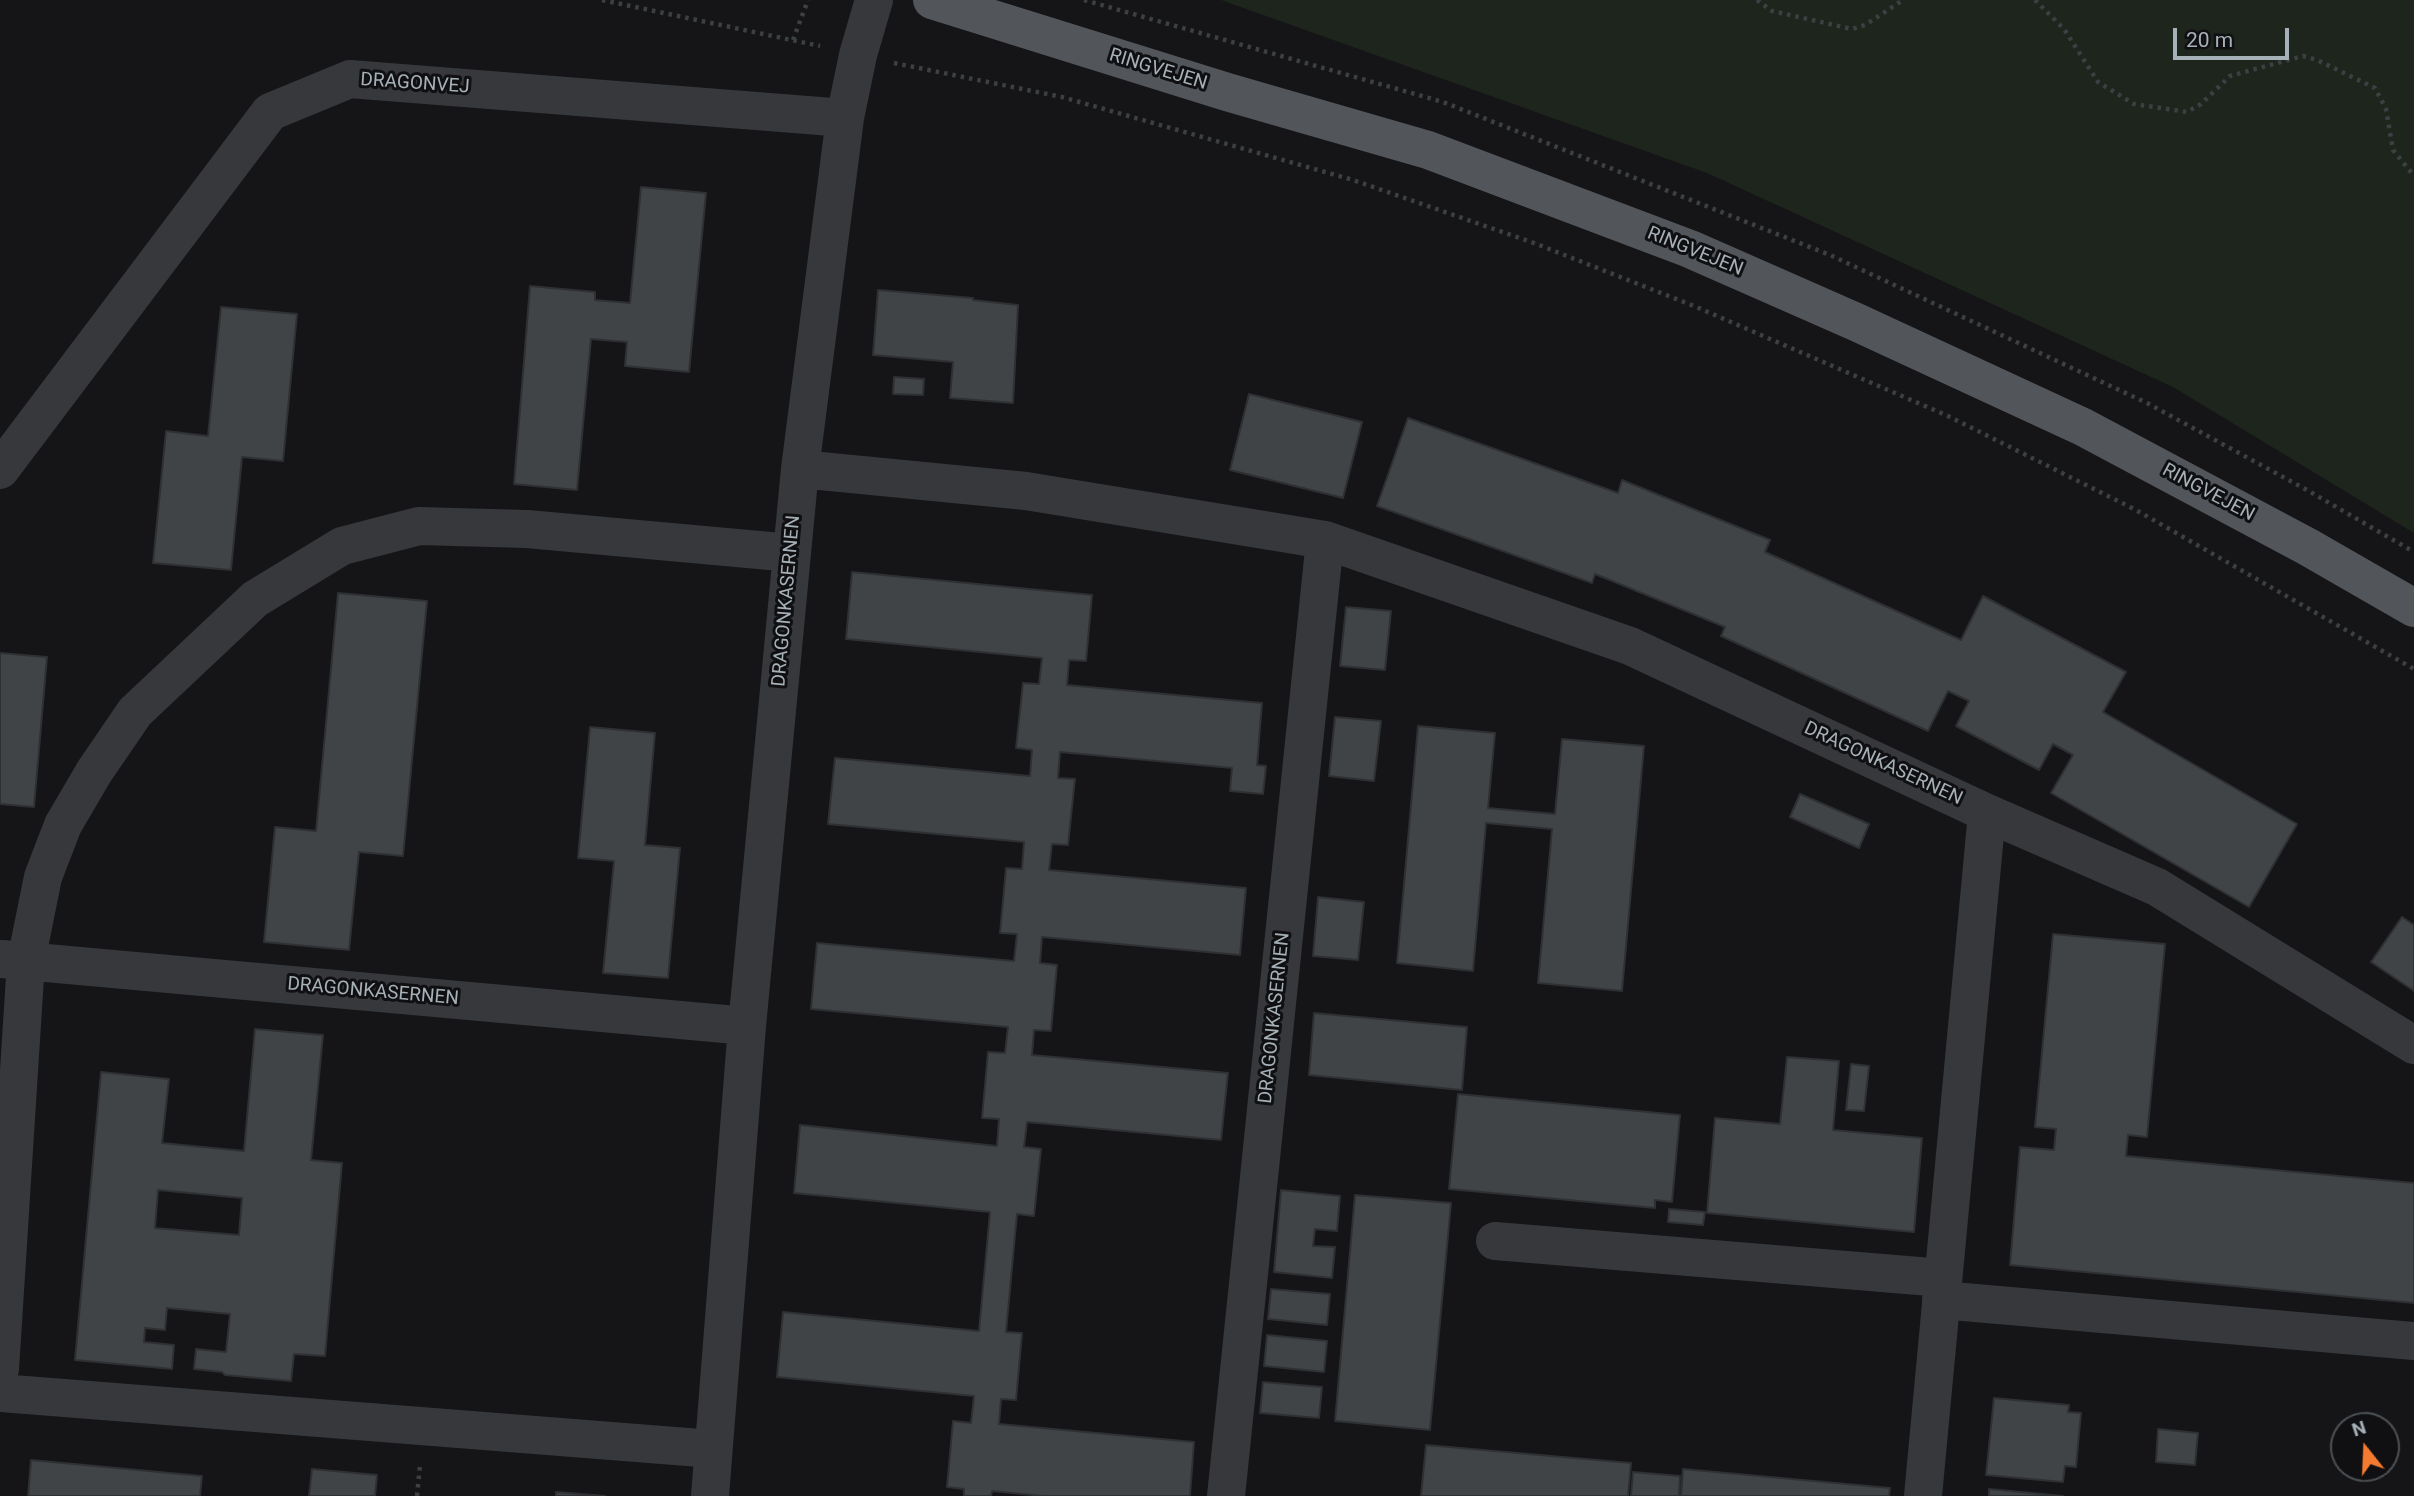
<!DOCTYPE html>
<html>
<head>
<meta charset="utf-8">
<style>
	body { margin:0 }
	#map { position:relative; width:2414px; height:1496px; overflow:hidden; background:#151517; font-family:Roboto,sans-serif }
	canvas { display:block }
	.north { position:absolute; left:2330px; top:1412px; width:70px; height:70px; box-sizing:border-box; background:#101012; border:2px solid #4c5054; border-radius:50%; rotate:342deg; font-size:19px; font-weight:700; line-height:28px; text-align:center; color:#a6b0b7 }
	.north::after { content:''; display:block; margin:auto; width:24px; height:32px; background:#f37a30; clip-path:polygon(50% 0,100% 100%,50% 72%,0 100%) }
	.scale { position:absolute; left:2173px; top:28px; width:116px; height:32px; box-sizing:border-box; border:4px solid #a6b0b7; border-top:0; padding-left:9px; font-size:21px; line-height:24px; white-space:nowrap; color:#a6b0b7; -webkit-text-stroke:5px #101012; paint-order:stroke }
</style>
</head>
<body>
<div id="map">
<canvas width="2414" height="1496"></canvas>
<div class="north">N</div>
<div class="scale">20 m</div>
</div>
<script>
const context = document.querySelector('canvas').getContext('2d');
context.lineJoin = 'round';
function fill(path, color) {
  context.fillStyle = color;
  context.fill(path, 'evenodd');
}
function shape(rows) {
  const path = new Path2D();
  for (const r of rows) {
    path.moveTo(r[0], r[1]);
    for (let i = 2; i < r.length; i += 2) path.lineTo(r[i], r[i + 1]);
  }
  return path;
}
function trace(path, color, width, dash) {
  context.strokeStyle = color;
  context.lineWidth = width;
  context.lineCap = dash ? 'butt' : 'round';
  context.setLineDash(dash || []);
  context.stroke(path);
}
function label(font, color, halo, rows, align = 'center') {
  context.font = font + ' Roboto,sans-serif';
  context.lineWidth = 6;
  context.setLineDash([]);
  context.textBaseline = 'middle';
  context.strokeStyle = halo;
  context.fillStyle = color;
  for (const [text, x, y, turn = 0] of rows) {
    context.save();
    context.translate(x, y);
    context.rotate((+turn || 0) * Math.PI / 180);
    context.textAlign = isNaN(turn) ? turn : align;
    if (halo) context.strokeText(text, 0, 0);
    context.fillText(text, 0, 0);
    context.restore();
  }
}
const green = shape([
	[1221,0,2414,0,2414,533,2173,387,1707,173]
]);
const building = shape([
	[641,187,706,193,689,372,625,366,627,342,591,339,577,490,514,484,530,286,595,292,595,300,630,303,641,187],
	[878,290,973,298,973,300,1018,305,1013,403,950,398,953,362,873,355,878,290],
	[221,307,297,314,283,461,242,457,231,570,153,563,166,431,208,436,221,307],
	[894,377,924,379,923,395,893,394,894,377],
	[1249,394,1362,422,1343,498,1230,470,1249,394],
	[1408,418,1618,493,1622,480,1770,540,1765,552,1961,640,1983,596,2126,672,2103,712,2297,824,2249,907,2051,793,2073,755,2053,744,2039,770,1956,726,1969,701,1948,691,1928,731,1721,636,1725,627,1595,574,1592,583,1377,506,1408,418],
	[852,572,1092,595,1086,661,1069,660,1067,685,1262,703,1257,765,1266,766,1263,794,1230,791,1232,768,1060,752,1058,778,1075,779,1068,845,1052,844,1049,870,1246,888,1240,955,1042,937,1040,963,1057,965,1051,1031,1034,1030,1032,1055,1228,1073,1221,1140,1027,1122,1024,1147,1041,1149,1034,1216,1017,1214,1006,1332,1022,1333,1016,1400,1001,1399,999,1424,1194,1442,1190,1496,1043,1496,992,1491,991,1496,964,1496,964,1489,947,1487,953,1421,971,1423,974,1396,777,1377,783,1312,979,1331,990,1212,794,1193,800,1125,997,1146,999,1119,982,1118,988,1052,1005,1053,1008,1027,811,1009,817,943,1014,961,1017,934,1000,933,1006,868,1022,869,1024,842,828,824,835,758,1030,776,1032,750,1016,748,1023,683,1039,684,1042,658,846,639,852,572],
	[338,593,427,601,403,856,359,852,349,950,264,942,275,827,316,831,338,593],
	[1346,607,1391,611,1385,670,1340,666,1346,607],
	[0,653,47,657,34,807,0,804,0,653],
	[1335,717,1381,721,1374,781,1329,776,1335,717],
	[1418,726,1495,733,1488,808,1555,814,1562,739,1644,746,1622,991,1538,983,1552,829,1486,823,1473,971,1397,963,1418,726],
	[590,727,655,733,645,845,680,848,668,978,603,973,614,861,578,858,590,727],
	[1800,794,1869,824,1859,848,1790,817,1800,794],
	[1318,897,1364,902,1358,960,1313,956,1318,897],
	[2402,917,2414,925,2414,991,2371,962,2402,917],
	[2053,934,2165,944,2147,1137,2128,1135,2126,1156,2414,1183,2414,1303,2010,1265,2020,1147,2054,1150,2056,1129,2035,1127,2053,934],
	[1314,1013,1467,1027,1462,1090,1309,1075,1314,1013],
	[255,1029,323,1035,311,1160,342,1163,325,1356,294,1354,291,1381,225,1375,222,1372,194,1369,196,1349,226,1352,230,1314,167,1308,165,1330,145,1328,144,1342,174,1345,172,1369,75,1360,101,1072,169,1079,162,1143,244,1151,255,1029],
	[158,1190,242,1198,239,1235,155,1228,158,1190],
	[1787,1057,1839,1061,1833,1130,1922,1138,1914,1232,1707,1213,1715,1118,1780,1124,1787,1057],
	[1851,1064,1869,1066,1864,1111,1846,1110,1851,1064],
	[1458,1094,1680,1115,1672,1202,1655,1200,1655,1208,1449,1189,1458,1094],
	[1281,1190,1340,1196,1337,1231,1315,1229,1313,1246,1335,1247,1332,1278,1274,1272,1281,1190],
	[1355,1195,1451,1203,1430,1430,1335,1421,1355,1195],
	[1669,1209,1705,1212,1703,1225,1668,1222,1669,1209],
	[1271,1289,1330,1294,1327,1325,1268,1319,1271,1289],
	[1267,1335,1327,1341,1324,1372,1264,1366,1267,1335],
	[1263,1382,1322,1387,1319,1418,1260,1413,1263,1382],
	[1994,1398,2069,1405,2068,1412,2081,1413,2076,1467,2065,1466,2063,1482,1986,1475,1994,1398],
	[2158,1429,2198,1433,2195,1465,2156,1462,2158,1429],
	[1426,1445,1631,1463,1628,1496,1421,1496,1426,1445],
	[31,1460,202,1476,200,1496,28,1496,31,1460],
	[312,1469,377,1475,375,1496,309,1496,312,1469],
	[1683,1469,1890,1488,1889,1496,1681,1496,1683,1469],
	[1633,1472,1680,1476,1679,1496,1631,1496,1633,1472],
	[1989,1489,2063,1496,1989,1496,1989,1489],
	[556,1492,605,1496,556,1496,556,1492]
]);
const path = shape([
	[602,0,820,46],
	[1084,0,1443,102,1830,255,2147,403,2307,490,2414,552],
	[1757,0,1772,11,1852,29,1865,25,1903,0],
	[2035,0,2064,29,2098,82,2134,104,2187,112,2201,104,2230,76,2303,56,2317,60,2375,88,2386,109,2393,150,2414,176],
	[793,40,808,0],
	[894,63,1062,97,1353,180,1534,243,1694,306,1948,416,2136,510,2414,669],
	[417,1496,420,1465]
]);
const minor = shape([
	[800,469,1026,491,1325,540,1630,646,1987,813,2157,887,2414,1045],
	[0,470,270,112,350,79,845,118],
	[2,959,747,1026],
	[1495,1241,1943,1278],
	[1941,1300,2414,1341],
	[0,1369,26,961,43,877,63,825,94,772,135,712,255,599,342,546,419,526,527,529,792,553],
	[0,1393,713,1449],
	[710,1496,747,1026,800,469,845,118,858,55,874,0],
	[1226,1496,1325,540],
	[1923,1496,1987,813]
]);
const major = shape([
	[932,0,1227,92,1428,150,1690,249,1856,322,2083,427,2308,547,2414,608]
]);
const streetNames = [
	["RINGVEJEN",1158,70,17],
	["DRAGONVEJ",415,84,4],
	["RINGVEJEN",1695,252,22],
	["RINGVEJEN",2208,493,28],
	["DRAGONKASERNEN",787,601,-85],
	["DRAGONKASERNEN",1883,764,25],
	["DRAGONKASERNEN",373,992,5],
	["DRAGONKASERNEN",1275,1018,-84]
];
fill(green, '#1e251d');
fill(building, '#414447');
trace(building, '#2f3033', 2);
trace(path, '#3c4043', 4.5, [3.5, 5]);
trace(minor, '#36383c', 38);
trace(major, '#52565b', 38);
label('19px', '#a6b0b7', '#101012', streetNames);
</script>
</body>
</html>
